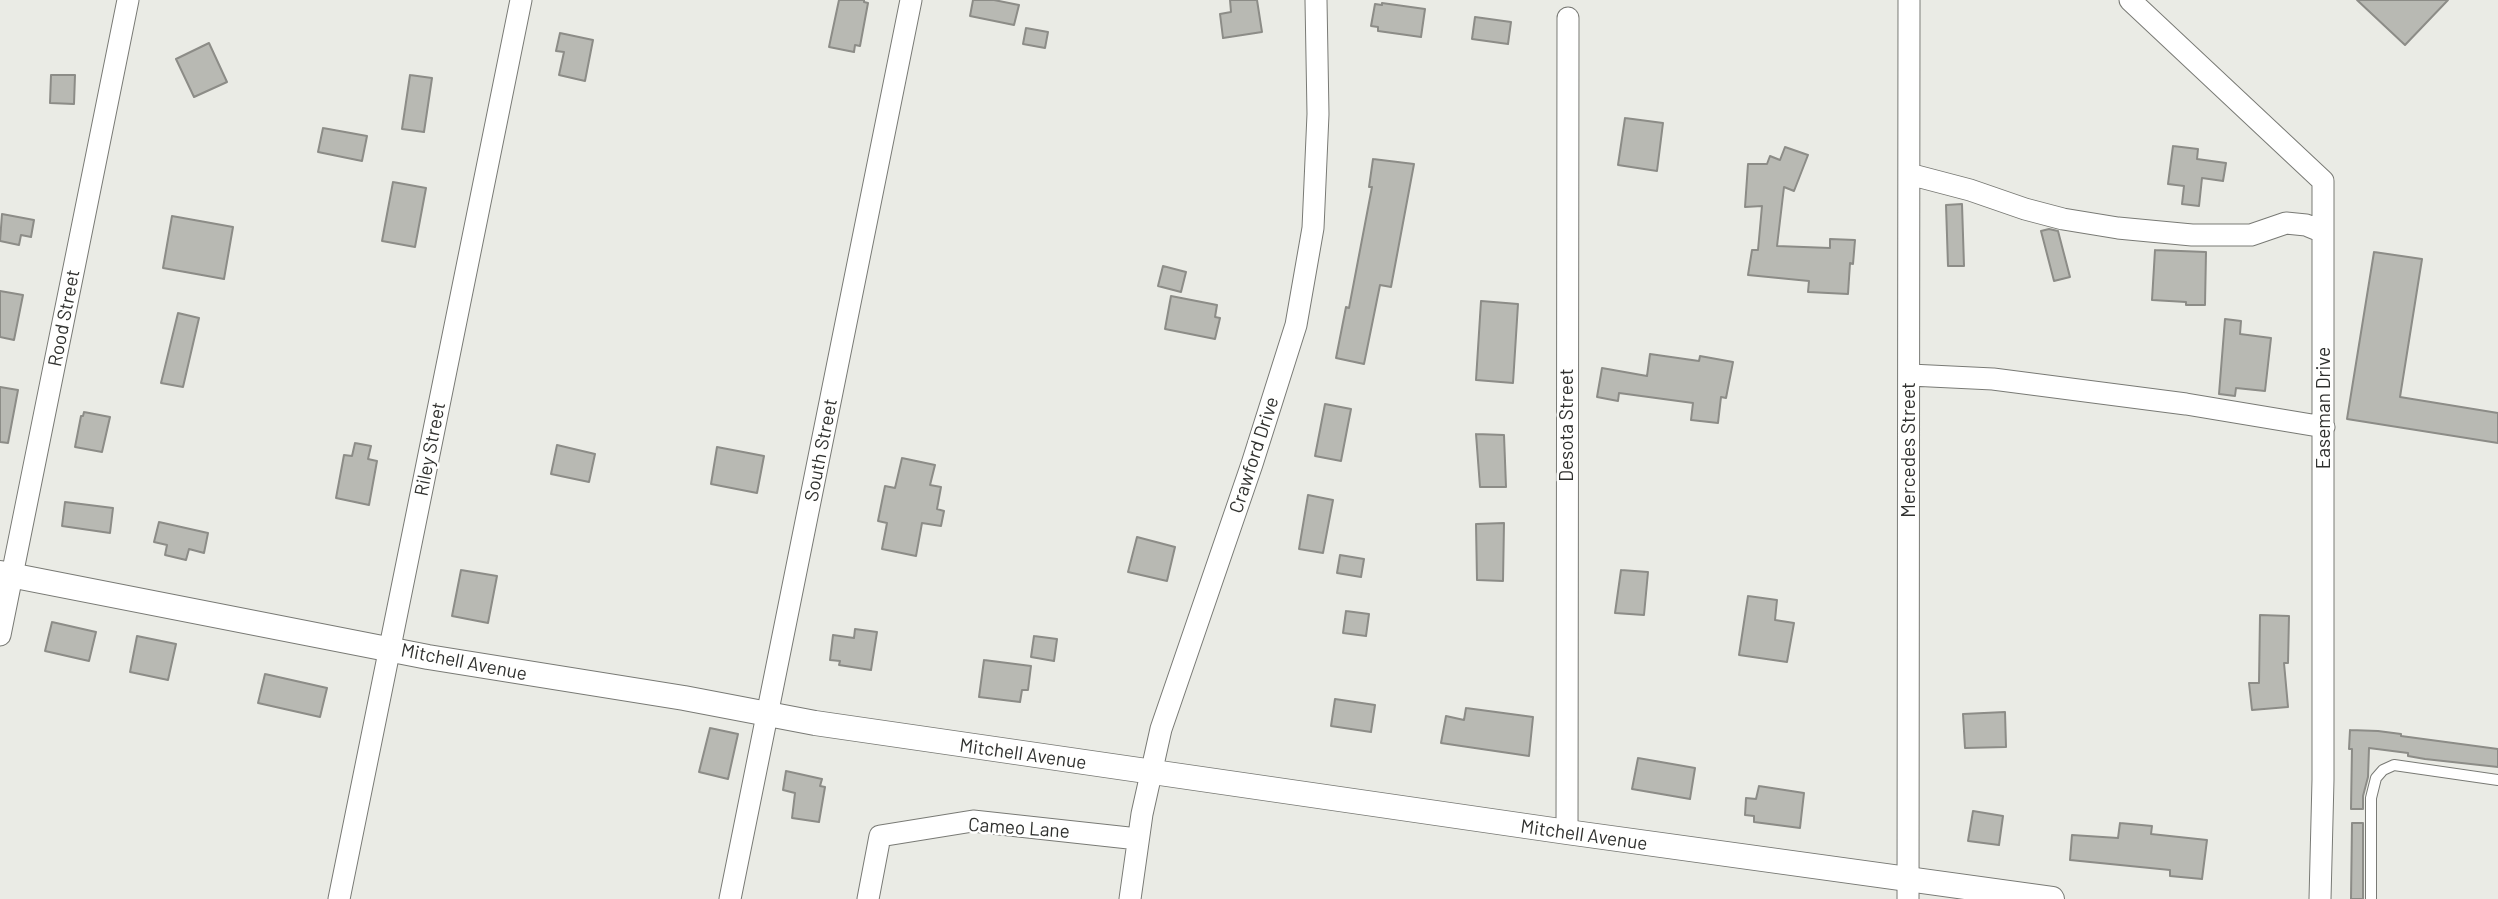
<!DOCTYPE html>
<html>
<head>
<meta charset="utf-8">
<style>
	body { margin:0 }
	canvas { display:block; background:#eaebe5 }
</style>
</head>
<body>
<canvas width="2498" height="899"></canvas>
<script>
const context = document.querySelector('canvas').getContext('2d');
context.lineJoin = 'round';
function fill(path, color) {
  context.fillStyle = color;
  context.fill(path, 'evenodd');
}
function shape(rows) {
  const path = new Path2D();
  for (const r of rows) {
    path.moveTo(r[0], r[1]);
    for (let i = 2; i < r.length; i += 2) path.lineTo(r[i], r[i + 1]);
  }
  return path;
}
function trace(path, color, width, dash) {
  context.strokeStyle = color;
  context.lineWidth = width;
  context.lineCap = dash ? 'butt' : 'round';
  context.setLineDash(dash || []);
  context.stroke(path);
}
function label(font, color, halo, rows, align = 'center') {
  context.font = font + ' Barlow,sans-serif';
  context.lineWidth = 5;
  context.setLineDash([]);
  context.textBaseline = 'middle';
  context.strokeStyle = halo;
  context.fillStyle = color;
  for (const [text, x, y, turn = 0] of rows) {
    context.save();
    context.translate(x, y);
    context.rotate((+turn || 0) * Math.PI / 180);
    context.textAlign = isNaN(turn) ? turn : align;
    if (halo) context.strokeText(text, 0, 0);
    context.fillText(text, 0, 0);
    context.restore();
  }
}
const building = shape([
	[839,0,864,0,864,2,868,3,860,46,855,45,854,52,829,47,839,0],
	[973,0,994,0,1019,5,1014,25,970,16,973,0],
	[1230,0,1257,0,1262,32,1223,38,1220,14,1231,12,1230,0],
	[2357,0,2448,0,2405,45,2357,0],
	[1382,3,1425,9,1421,37,1378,31,1378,27,1371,26,1375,4,1382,5,1382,3],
	[1475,17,1511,22,1508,44,1472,39,1475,17],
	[1026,28,1048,32,1045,48,1023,44,1026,28],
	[560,33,593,40,585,81,559,75,564,52,556,51,560,33],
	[209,43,227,82,194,97,176,59,209,43],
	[51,75,75,75,74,104,50,103,51,75],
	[410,75,432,78,424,132,402,129,410,75],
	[1625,118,1663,123,1657,171,1618,165,1625,118],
	[323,128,367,136,362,161,318,152,323,128],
	[2173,146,2198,149,2197,159,2226,163,2223,181,2202,178,2199,206,2182,204,2184,186,2168,184,2173,146],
	[1785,147,1808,155,1794,191,1784,187,1777,246,1830,248,1830,239,1855,240,1853,264,1850,263,1848,294,1808,292,1809,281,1748,275,1752,250,1758,250,1762,206,1745,207,1748,164,1767,164,1770,156,1780,160,1785,147],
	[1373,159,1414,164,1391,287,1380,285,1364,364,1336,358,1346,307,1349,308,1372,187,1369,187,1373,159],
	[393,182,426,188,415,247,382,241,393,182],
	[1962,204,1964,266,1948,266,1946,205,1962,204],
	[2,214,34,220,31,237,21,235,19,245,0,241,2,214],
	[172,216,233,227,224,279,163,268,172,216],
	[2049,229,2058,231,2070,277,2054,281,2041,231,2049,229],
	[2155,250,2206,252,2205,305,2186,305,2186,302,2152,300,2155,250],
	[2374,252,2422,259,2400,397,2498,413,2498,443,2347,419,2374,252],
	[1163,266,1186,272,1181,292,1158,286,1163,266],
	[0,291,23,295,14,340,0,337,0,291],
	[1171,296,1217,305,1215,317,1220,318,1215,339,1165,329,1171,296],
	[1481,301,1518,304,1513,383,1476,380,1481,301],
	[178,313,199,318,183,387,161,383,178,313],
	[2225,319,2241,321,2240,334,2271,338,2265,391,2236,388,2235,396,2219,394,2225,319],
	[1650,354,1699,361,1700,356,1733,362,1726,398,1721,397,1718,423,1691,420,1693,403,1619,393,1618,401,1597,397,1602,368,1647,376,1650,354],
	[0,387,18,390,8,443,0,442,0,387],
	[1325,404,1351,409,1341,461,1315,456,1325,404],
	[84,412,110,417,102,452,75,447,81,416,83,416,84,412],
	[1476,434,1504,435,1506,487,1480,487,1476,434],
	[355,443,371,446,368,459,377,461,369,505,336,498,344,455,352,456,355,443],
	[557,445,595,454,589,482,551,474,557,445],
	[717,447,764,456,757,493,711,484,717,447],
	[902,458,935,465,930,485,941,487,937,509,944,511,941,526,922,523,916,556,882,549,887,523,878,521,885,486,895,488,902,458],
	[1308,495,1333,500,1323,553,1299,549,1308,495],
	[65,502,113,508,110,533,62,526,65,502],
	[159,522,208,533,204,553,189,549,186,560,165,555,167,545,154,542,159,522],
	[1504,523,1503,581,1477,580,1476,524,1504,523],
	[1137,537,1175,547,1167,581,1128,572,1137,537],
	[1340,555,1364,559,1361,577,1337,573,1340,555],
	[461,570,497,576,488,623,452,616,461,570],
	[1621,570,1648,572,1644,615,1615,613,1621,570],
	[1748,596,1777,600,1775,620,1794,623,1787,662,1739,655,1748,596],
	[1346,611,1369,614,1366,636,1343,633,1346,611],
	[2260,615,2289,616,2288,663,2284,663,2288,707,2252,710,2249,683,2259,683,2260,615],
	[52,622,96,632,89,661,45,651,52,622],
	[855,629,877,632,871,670,839,665,840,661,830,660,833,635,854,638,855,629],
	[137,636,176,644,168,680,130,672,137,636],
	[1034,636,1057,639,1054,661,1031,657,1034,636],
	[984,660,1031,666,1028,690,1022,690,1020,702,979,697,984,660],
	[265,674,327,688,320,717,258,703,265,674],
	[1335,699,1375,705,1371,732,1331,726,1335,699],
	[1466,708,1533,717,1529,756,1441,743,1446,716,1464,720,1466,708],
	[2005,712,2006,747,1965,748,1963,714,2005,712],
	[710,728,738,734,728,779,699,772,710,728],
	[2350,730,2378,731,2401,734,2401,736,2498,749,2498,767,2425,759,2408,756,2408,753,2369,748,2368,777,2363,796,2363,809,2351,809,2352,749,2349,749,2350,730],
	[1638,758,1695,768,1690,799,1632,789,1638,758],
	[786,771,822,779,820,786,825,787,819,822,792,818,795,793,783,790,786,771],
	[1759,786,1804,793,1800,828,1754,822,1754,816,1745,815,1746,798,1756,799,1759,786],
	[1973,811,2003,816,1999,845,1968,841,1973,811],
	[2120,823,2152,826,2151,834,2207,840,2202,879,2170,876,2170,870,2070,860,2072,835,2118,838,2120,823],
	[2352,823,2363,823,2363,899,2351,899,2352,823]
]);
const service = shape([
	[2371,899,2371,798,2376,778,2383,770,2394,765,2498,780]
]);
const minor = shape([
	[2130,0,2323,181,2323,780,2320,899],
	[1909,174,1970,190,2025,209,2063,219,2118,228,2192,235,2251,235,2286,223,2306,225,2323,232],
	[1910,375,1993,379,2186,404,2324,427],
	[0,635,128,0],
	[1567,832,1568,18],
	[339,899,521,0],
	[730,899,911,0],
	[868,899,880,836,973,821,1138,839],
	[1130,899,1142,814,1161,729,1252,464,1296,325,1313,228,1318,114,1316,0],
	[1908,899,1909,0]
]);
const tertiary = shape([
	[0,573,428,657,684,698,815,723,1567,832,2052,899]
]);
const streetNames = [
	["Rood Street",64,318,-79],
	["Easeman Drive",2324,408,-90],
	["Desota Street",1567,425,-90],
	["Riley Street",430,449,-79],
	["South Street",821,450,-79],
	["Mercedes Street",1909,450,-90],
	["Crawford Drive",1254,455,-72],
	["Mitchell Avenue",464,662,11],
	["Mitchell Avenue",1023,754,8],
	["Cameo Lane",1019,828,4],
	["Mitchell Avenue",1584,835,8]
];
fill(building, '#b8b9b3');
trace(building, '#8c8c87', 2);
trace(service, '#797a75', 12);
trace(minor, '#797a75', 23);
trace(tertiary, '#797a75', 26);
trace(service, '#fff', 10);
trace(minor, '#fff', 21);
trace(tertiary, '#fff', 24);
label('19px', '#30312f', '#fffffe', streetNames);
</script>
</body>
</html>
